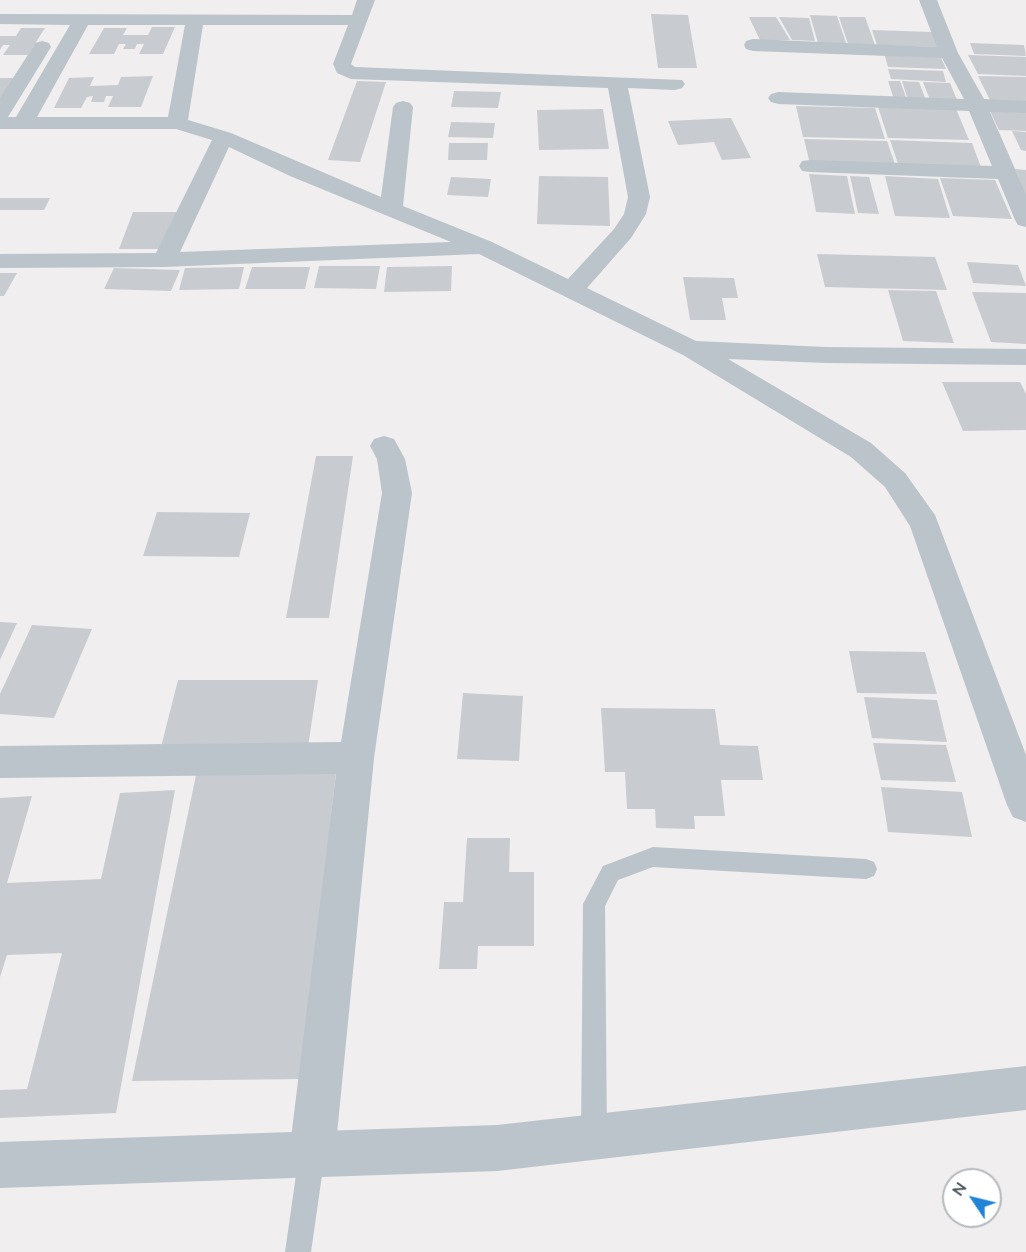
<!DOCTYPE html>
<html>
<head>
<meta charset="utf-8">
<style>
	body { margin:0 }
	#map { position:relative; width:1026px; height:1252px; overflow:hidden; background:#f0eeee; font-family:Mulish,sans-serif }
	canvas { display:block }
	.north { position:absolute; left:942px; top:1168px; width:60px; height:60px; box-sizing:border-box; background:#fff; border:2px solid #b5babd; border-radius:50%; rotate:305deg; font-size:16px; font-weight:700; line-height:24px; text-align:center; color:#47535a }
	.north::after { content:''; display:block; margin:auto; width:21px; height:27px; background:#2284d6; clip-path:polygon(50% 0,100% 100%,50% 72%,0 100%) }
</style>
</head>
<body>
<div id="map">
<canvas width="1026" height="1252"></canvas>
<div class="north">N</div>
</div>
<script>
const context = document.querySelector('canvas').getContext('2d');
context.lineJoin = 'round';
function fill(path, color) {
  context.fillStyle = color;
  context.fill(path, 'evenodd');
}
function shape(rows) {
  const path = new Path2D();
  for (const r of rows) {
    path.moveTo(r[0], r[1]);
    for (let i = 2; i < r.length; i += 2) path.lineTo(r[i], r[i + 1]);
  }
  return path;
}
const building = shape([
	[651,14,688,15,697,68,658,68],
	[810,15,837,16,846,43,818,43],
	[749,17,776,17,790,40,760,40],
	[779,17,809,18,815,41,792,40],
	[839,17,865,17,875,45,848,44],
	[152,27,175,27,163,54,139,54,144,44,137,44,135,49,123,49,126,44,119,44,114,54,89,54,104,28,127,28,123,35,148,35],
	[21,28,45,28,28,55,3,55,10,45,3,45,0,50,0,36,16,36],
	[872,30,932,32,938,47,877,45],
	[970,43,1024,45,1026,56,974,54],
	[884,53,940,55,946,69,888,67],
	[968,55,1026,57,1026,76,978,74],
	[888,69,943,71,946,82,891,79],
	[153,76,141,107,108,107,113,96,106,96,104,102,91,102,93,96,87,97,81,108,54,108,69,78,94,77,90,86,118,85,121,77],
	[978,76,1026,77,1026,103,991,102],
	[0,78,18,78,0,106],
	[357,81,386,82,360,162,328,160],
	[888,81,900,81,907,100,894,99],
	[902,81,919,82,926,100,908,100],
	[923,82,950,83,957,100,930,100],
	[454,91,501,92,498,108,451,107],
	[796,106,875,108,885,139,803,137],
	[878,107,956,109,969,140,888,138],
	[603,109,609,149,539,150,537,110],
	[989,109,1026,111,1026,131,999,130],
	[731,118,751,158,722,160,714,142,678,145,668,121],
	[451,122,495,123,493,138,448,137],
	[1012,131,1026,132,1026,151,1021,150],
	[804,139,887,141,896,167,810,164],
	[890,140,972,143,982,170,899,167],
	[449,143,488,143,487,160,448,160],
	[1015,169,1026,170,1026,195],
	[809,174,847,176,855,214,816,212],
	[539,176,608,177,610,226,537,224],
	[850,176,869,177,879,214,858,213],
	[885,176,938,179,950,218,895,216],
	[451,177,491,179,488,197,447,195],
	[940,178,995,180,1012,219,953,216],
	[0,198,50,198,44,210,0,210],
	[133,212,177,212,164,249,119,249],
	[817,254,935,257,947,290,825,287],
	[967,262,1018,265,1026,286,973,283],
	[319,266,380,266,376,289,314,288],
	[452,266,451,291,384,292,387,267],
	[244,267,239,289,179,290,185,268],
	[252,267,310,267,305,289,245,289],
	[114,268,180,270,171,291,104,289],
	[0,273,17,273,4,296,0,296],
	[683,277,734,278,738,298,722,298,726,320,690,320],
	[888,290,936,291,954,343,903,341],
	[972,292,1026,293,1026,344,991,342],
	[942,382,1020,382,1026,394,1026,430,963,431],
	[316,456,353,456,329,618,286,618],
	[157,512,250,513,239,557,143,556],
	[0,622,17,623,0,660],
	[32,625,92,629,54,718,0,714,0,694],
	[849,651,925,652,937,694,857,693],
	[178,680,318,680,308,747,161,747],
	[463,693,523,696,519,761,457,759],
	[864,697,937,700,947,742,872,738],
	[601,708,715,709,720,745,758,746,763,780,721,780,725,816,694,816,695,829,656,828,655,809,627,809,625,772,605,772],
	[873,743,946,745,956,782,881,780],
	[336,773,301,1079,132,1081,196,775],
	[881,787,962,792,972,837,888,832],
	[175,790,116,1113,0,1118,0,1090,27,1089,62,953,7,955,0,977,0,798,32,796,7,883,101,879,120,793],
	[467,838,510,838,509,872,534,872,534,946,478,946,477,969,439,969,444,902,463,902]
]);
const service = shape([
	[653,847,866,859,874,862,877,869,874,876,866,879,653,867,618,880,605,906,607,1138,603,1147,594,1151,585,1147,581,1138,583,904,603,866,653,847],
	[312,1141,321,1145,325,1154,311,1252,285,1252,299,1154,303,1145,312,1141]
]);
const minor = shape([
	[357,0,375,0,351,64,355,67,682,80,685,84,682,88,675,90,628,88,650,197,646,214,631,238,587,288,696,341,826,347,1026,349,1026,365,826,363,728,359,871,443,905,473,935,515,1026,755,1026,822,1013,817,1007,805,910,526,885,487,851,457,683,355,479,254,164,267,0,268,0,254,156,253,212,140,176,129,0,129,0,98,33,47,35,43,42,41,49,43,51,47,8,117,16,117,70,25,0,24,0,14,352,15,357,0],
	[88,25,185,25,168,117,37,117,88,25],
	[203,25,348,25,333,64,337,73,351,79,608,88,628,197,624,214,614,229,568,279,492,242,403,206,413,107,410,103,403,101,396,103,393,107,381,197,231,133,188,120,203,25],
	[229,147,290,176,451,242,180,252,229,147],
	[919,0,937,0,958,53,984,99,1026,101,1026,113,990,112,1026,194,1026,227,1018,225,1015,220,998,179,810,172,802,171,799,166,802,161,810,160,992,166,969,111,778,104,771,102,768,98,771,94,778,92,964,99,942,58,753,51,746,49,744,45,746,41,753,39,937,47,919,0],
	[384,436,394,439,405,459,412,493,374,758,335,1154,328,1170,312,1177,296,1170,289,1154,336,774,0,778,0,746,341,742,382,493,377,459,370,446,374,439,384,436]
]);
const tertiary = shape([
	[1026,1066,1026,1110,497,1171,0,1188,0,1142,497,1125,1026,1066]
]);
fill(building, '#c8ccd0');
fill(service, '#bac4ca');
fill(minor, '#bac4ca');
fill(tertiary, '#bac4ca');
</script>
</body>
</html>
